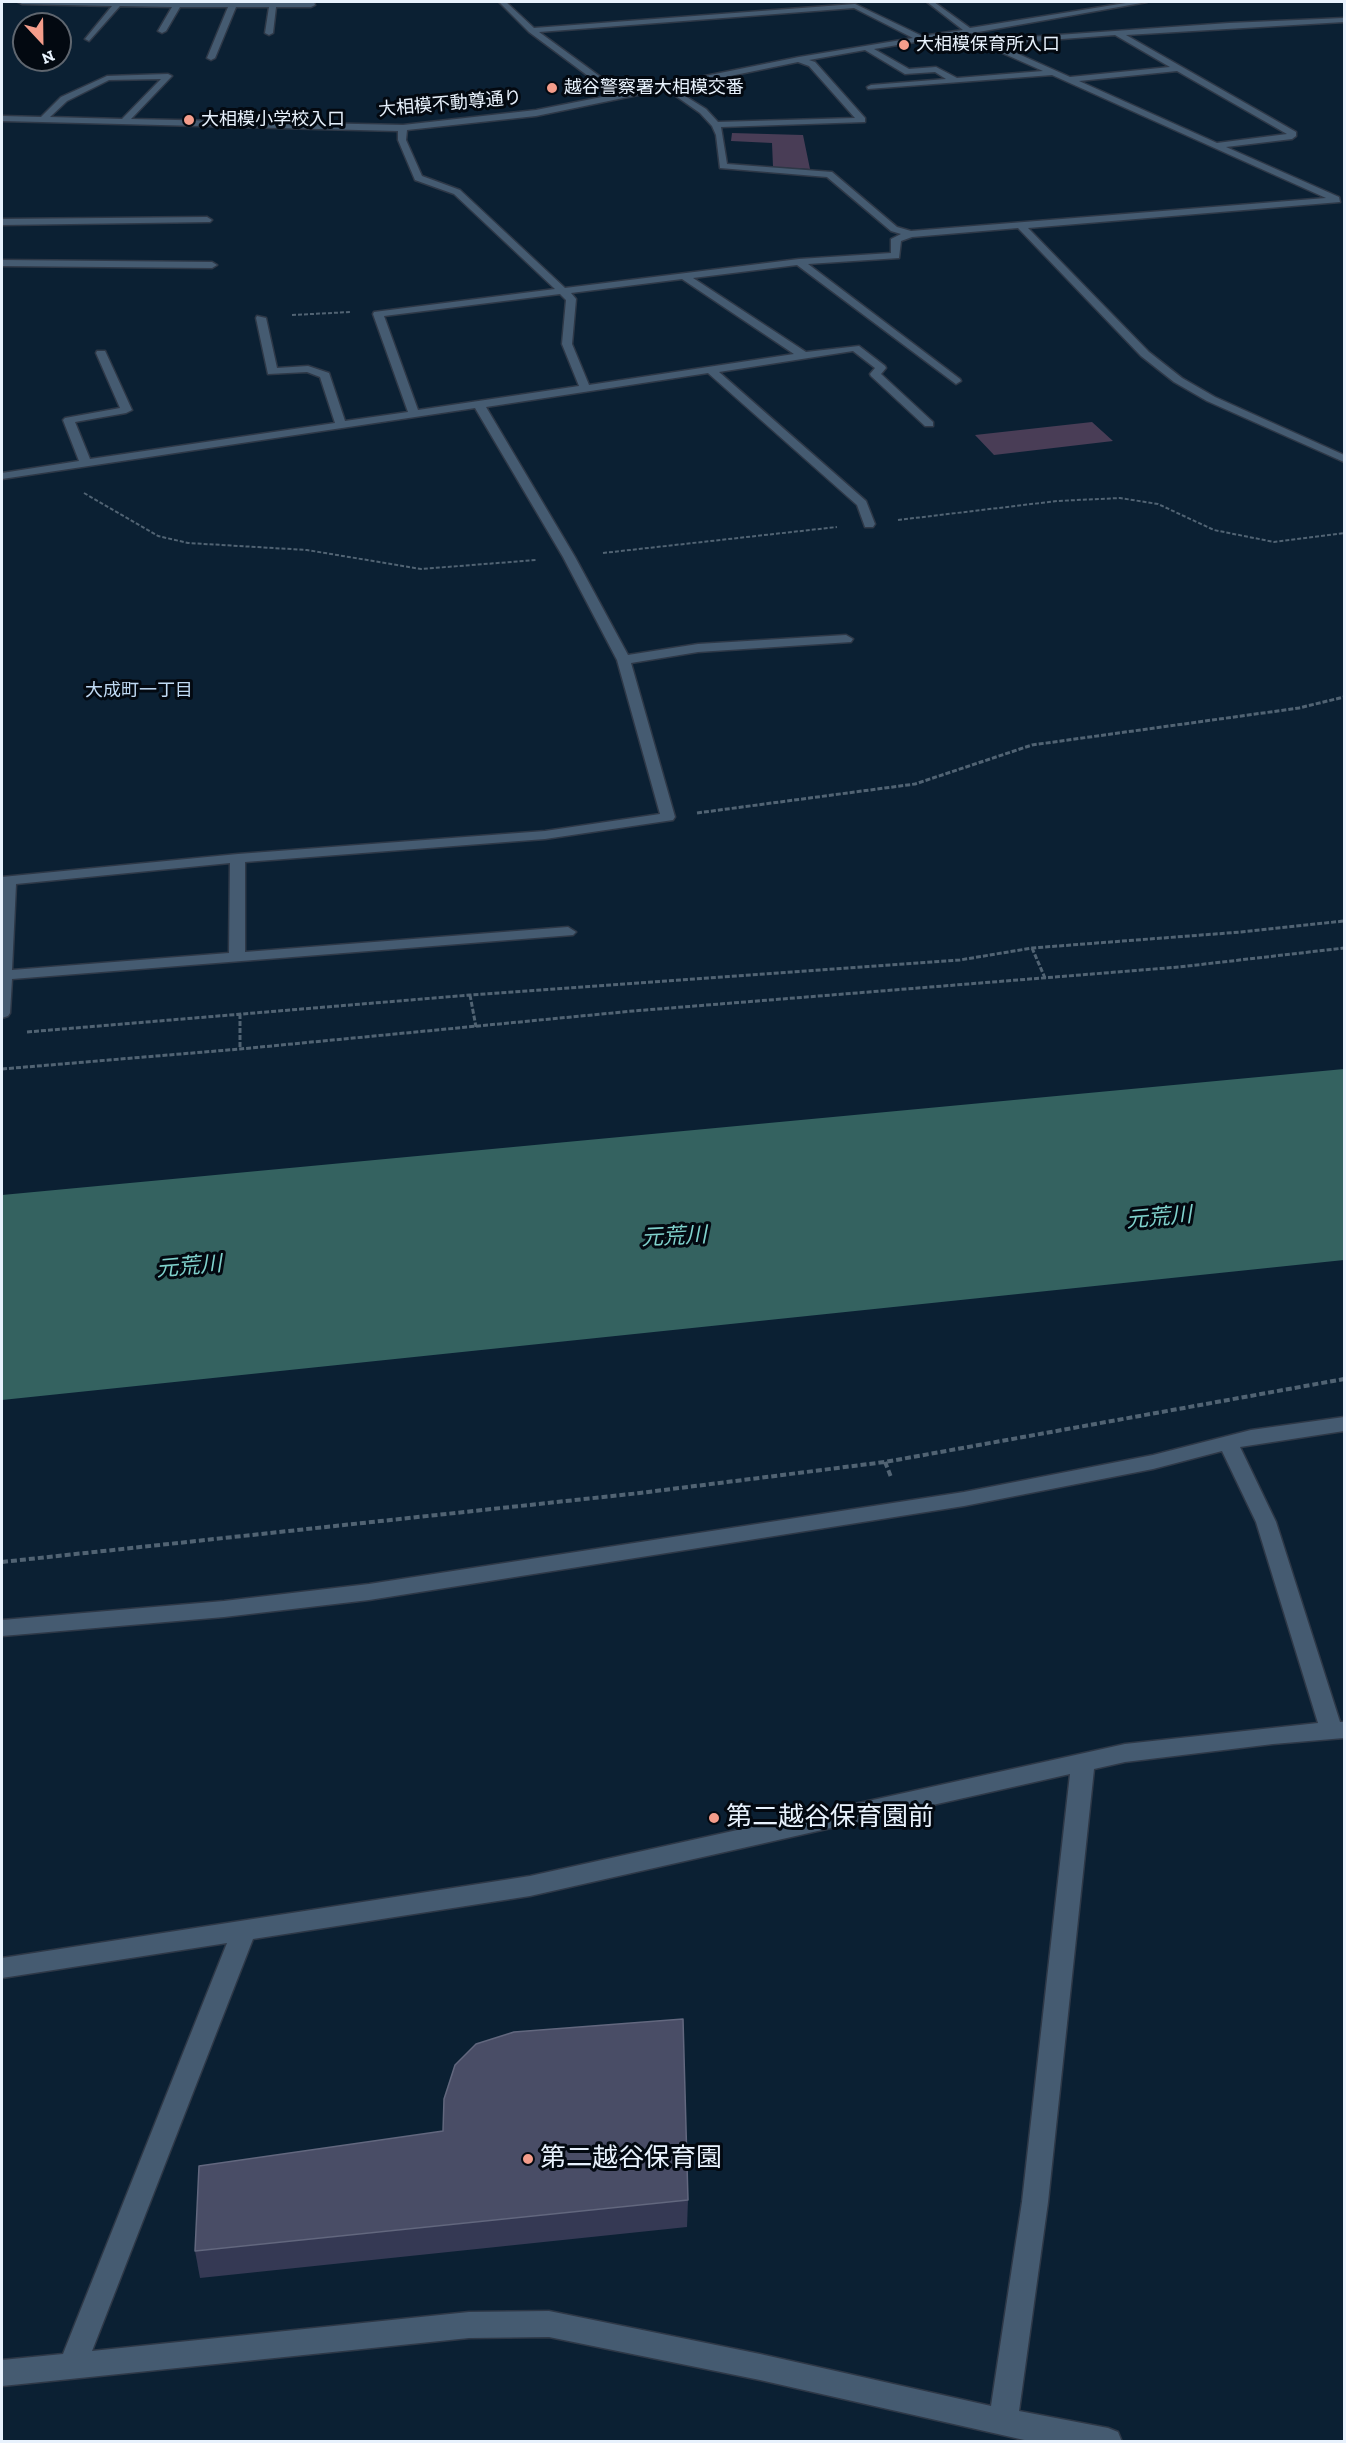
<!DOCTYPE html>
<html>
<head>
<meta charset="utf-8">
<style>
	body { margin:0 }
	#map { position:relative; width:1346px; height:2443px; overflow:hidden; background:#0b2033; font-family:"Zilla Slab",serif }
	canvas { display:block }
	.frame { position:absolute; inset:0; border:3px solid #e8f2fd; pointer-events:none }
	.north { position:absolute; left:12px; top:12px; width:60px; height:60px; box-sizing:border-box; background:#030911; border:2px solid #5f666f; border-radius:50%; rotate:158deg; font-size:16px; font-weight:700; line-height:24px; text-align:center; color:#e8f2fd }
	.north::after { content:''; display:block; margin:auto; width:21px; height:27px; background:#f49d8b; clip-path:polygon(50% 0,100% 100%,50% 72%,0 100%) }
</style>
</head>
<body>
<div id="map">
<canvas width="1346" height="2443"></canvas>
<div class="frame"></div>
<div class="north">N</div>
</div>
<script>
const context = document.querySelector('canvas').getContext('2d');
context.lineJoin = 'round';
function fill(path, color) {
  context.fillStyle = color;
  context.fill(path, 'evenodd');
}
function shape(rows) {
  const path = new Path2D();
  for (const r of rows) {
    path.moveTo(r[0], r[1]);
    for (let i = 2; i < r.length; i += 2) path.lineTo(r[i], r[i + 1]);
  }
  return path;
}
function trace(path, color, width, dash) {
  context.strokeStyle = color;
  context.lineWidth = width;
  context.lineCap = dash ? 'butt' : 'round';
  context.setLineDash(dash || []);
  context.stroke(path);
}
function label(font, color, halo, rows, align = 'center') {
  context.font = font + ' "Zilla Slab","Noto Sans JP",serif';
  context.lineWidth = 6;
  context.setLineDash([]);
  context.textBaseline = 'middle';
  context.strokeStyle = halo;
  context.fillStyle = color;
  for (const [text, x, y, turn = 0] of rows) {
    context.save();
    context.translate(x, y);
    context.rotate((+turn || 0) * Math.PI / 180);
    context.textAlign = isNaN(turn) ? turn : align;
    if (halo) context.strokeText(text, 0, 0);
    context.fillText(text, 0, 0);
    context.restore();
  }
}
const green = shape([
	[732,133,803,135,810,169,773,167,772,143,731,141],
	[1092,422,1113,441,994,455,975,435]
]);
const water = shape([
	[1344,1069,1344,1260,2,1400,2,1195]
]);
const pathFar2 = shape([
	[292,315,351,312],
	[84,493,158,536,188,543,307,550,421,569,536,560],
	[898,520,1057,501,1120,498,1158,504,1214,530,1274,542,1344,533],
	[603,553,837,527]
]);
const pathFar1 = shape([
	[697,813,915,784,1032,745,1299,708,1344,697],
	[1032,948,1045,978],
	[470,995,476,1027],
	[240,1014,240,1049],
	[27,1032,470,995,960,960,1032,948,1241,932,1344,921],
	[2,1069,240,1049,633,1011,1179,967,1344,948]
]);
const path = shape([
	[885,1462,891,1477],
	[2,1562,640,1493,885,1462,1344,1379]
]);
const minor = shape([
	[18,2,314,2,315,5,311,7,276,7,273,33,269,35,265,33,269,7,236,7,215,58,211,60,207,58,228,7,180,7,166,31,162,33,158,31,172,7,120,6,89,41,85,39,112,6,22,4,18,2],
	[499,2,506,2,534,28,855,4,922,36,963,30,927,2,934,2,970,28,1132,2,1147,2,967,34,986,40,1229,23,1344,18,1344,22,1126,35,1296,132,1296,136,1292,139,1226,147,1339,197,1340,202,1028,228,1149,352,1182,378,1215,397,1344,455,1344,462,1207,401,1174,382,1141,356,1018,228,912,237,901,241,899,258,808,264,960,379,961,381,956,384,797,265,693,278,806,352,859,346,885,366,886,368,881,374,933,422,933,426,925,426,871,376,870,374,875,368,853,351,719,372,866,501,875,524,873,527,865,527,857,505,708,373,486,407,575,557,628,655,698,644,846,635,853,639,851,642,698,652,631,663,675,817,673,820,545,839,245,862,245,952,568,927,576,932,573,935,12,979,10,1013,8,1016,2,1018,2,877,238,854,545,831,660,814,617,660,563,557,475,408,2,479,2,473,79,461,63,420,65,418,120,408,96,353,97,351,105,351,106,353,132,410,126,413,75,422,90,459,335,423,320,377,307,372,268,374,256,318,257,316,266,318,277,368,308,366,329,373,345,421,408,412,373,314,374,312,555,289,454,194,415,180,398,140,398,131,2,121,2,116,41,117,61,97,107,76,168,74,172,76,131,119,403,125,536,110,617,94,607,90,529,32,499,2],
	[854,8,913,38,799,57,626,92,613,86,539,32,854,8],
	[956,35,982,44,1043,71,957,78,936,67,909,69,874,49,956,35],
	[1115,35,1170,67,1070,77,996,44,1115,35],
	[865,50,905,74,935,72,946,79,871,85,867,87,868,89,1052,75,1326,198,911,231,897,227,832,172,727,164,721,127,865,122,865,118,815,62,809,60,865,50],
	[798,62,809,66,855,118,718,122,706,109,672,88,798,62],
	[1177,71,1287,134,1217,143,1079,81,1177,71],
	[161,79,122,119,50,117,67,101,109,80,161,79],
	[662,90,673,94,700,113,712,126,716,135,720,168,827,177,891,231,901,234,891,239,891,253,799,259,565,288,460,190,422,176,406,140,407,130,536,116,662,90],
	[682,279,794,354,589,385,572,344,576,299,571,293,682,279],
	[560,294,566,300,562,344,579,386,418,410,384,316,560,294],
	[230,863,229,953,12,970,16,884,230,863],
	[207,217,212,220,210,222,2,225,2,219,207,217],
	[2,260,212,262,217,265,212,268,2,266,2,260],
	[1344,1417,1344,1431,1240,1447,1276,1522,1340,1722,1344,1722,1344,1738,1273,1744,1125,1762,1094,1769,1048,2202,1019,2411,1108,2428,1118,2432,1122,2442,1033,2442,760,2380,549,2337,469,2338,2,2386,2,2360,63,2354,227,1943,2,1978,2,1958,530,1876,1125,1744,1318,1723,1256,1522,1222,1451,1153,1469,964,1506,369,1600,224,1617,2,1636,2,1620,224,1601,369,1584,964,1492,1153,1455,1251,1430,1344,1417],
	[1070,1774,1022,2202,991,2406,760,2354,549,2311,469,2312,92,2351,253,1939,530,1896,1070,1774]
]);
const wall = shape([
	[688,2200,687,2227,200,2278,195,2251]
]);
const building = shape([
	[683,2019,688,2200,195,2251,199,2166,443,2131,444,2099,455,2065,476,2044,514,2032,683,2019]
]);
const markers = [
	[904,45,6,"#f49d8b"],
	[552,88,6,"#f49d8b"],
	[189,120,6,"#f49d8b"],
	[714,1818,6,"#f49d8b"],
	[528,2159,6,"#f49d8b"]
];
const farPoinames = [
	["大相模保育所入口",916,45],
	["越谷警察署大相模交番",564,88],
	["大相模小学校入口",201,120]
];
const farStreetnames = [
	["大相模不動尊通り",450,104,-5]
];
const farNeighbourhoodnames = [
	["大成町一丁目",139,691]
];
const waterNames = [
	["元荒川",1159,1218,-5],
	["元荒川",674,1237,-3],
	["元荒川",189,1267,-5]
];
const nearPoinames = [
	["第二越谷保育園前",726,1818],
	["第二越谷保育園",540,2159]
];
fill(green, '#493d56');
fill(water, '#346260');
trace(minor, '#2e3847', 3);
trace(pathFar2, '#516373', 2, [4, 2]);
trace(pathFar1, '#516373', 3, [5, 2]);
trace(path, '#516373', 4, [6, 3]);
fill(minor, '#455b71');
fill(wall, '#353954');
fill(building, '#494d66');
trace(building, '#62677e', 1.5);
for (const [x, y, r, color] of markers) {
  const dot = new Path2D();
  dot.arc(x, y, r, 0, 2 * Math.PI);
  context.fillStyle = color;
  context.fill(dot);
  trace(dot, '#030911', 2);
}
label('18px', '#e8f2fd', '#030911', farPoinames, 'left');
label('18px', '#e8f2fd', '#030911', farStreetnames);
label('18px', '#c0daf4', '#030911', farNeighbourhoodnames);
label('italic 22px', '#80d2cd', '#030911', waterNames);
label('26px', '#e8f2fd', '#030911', nearPoinames, 'left');
</script>
</body>
</html>
